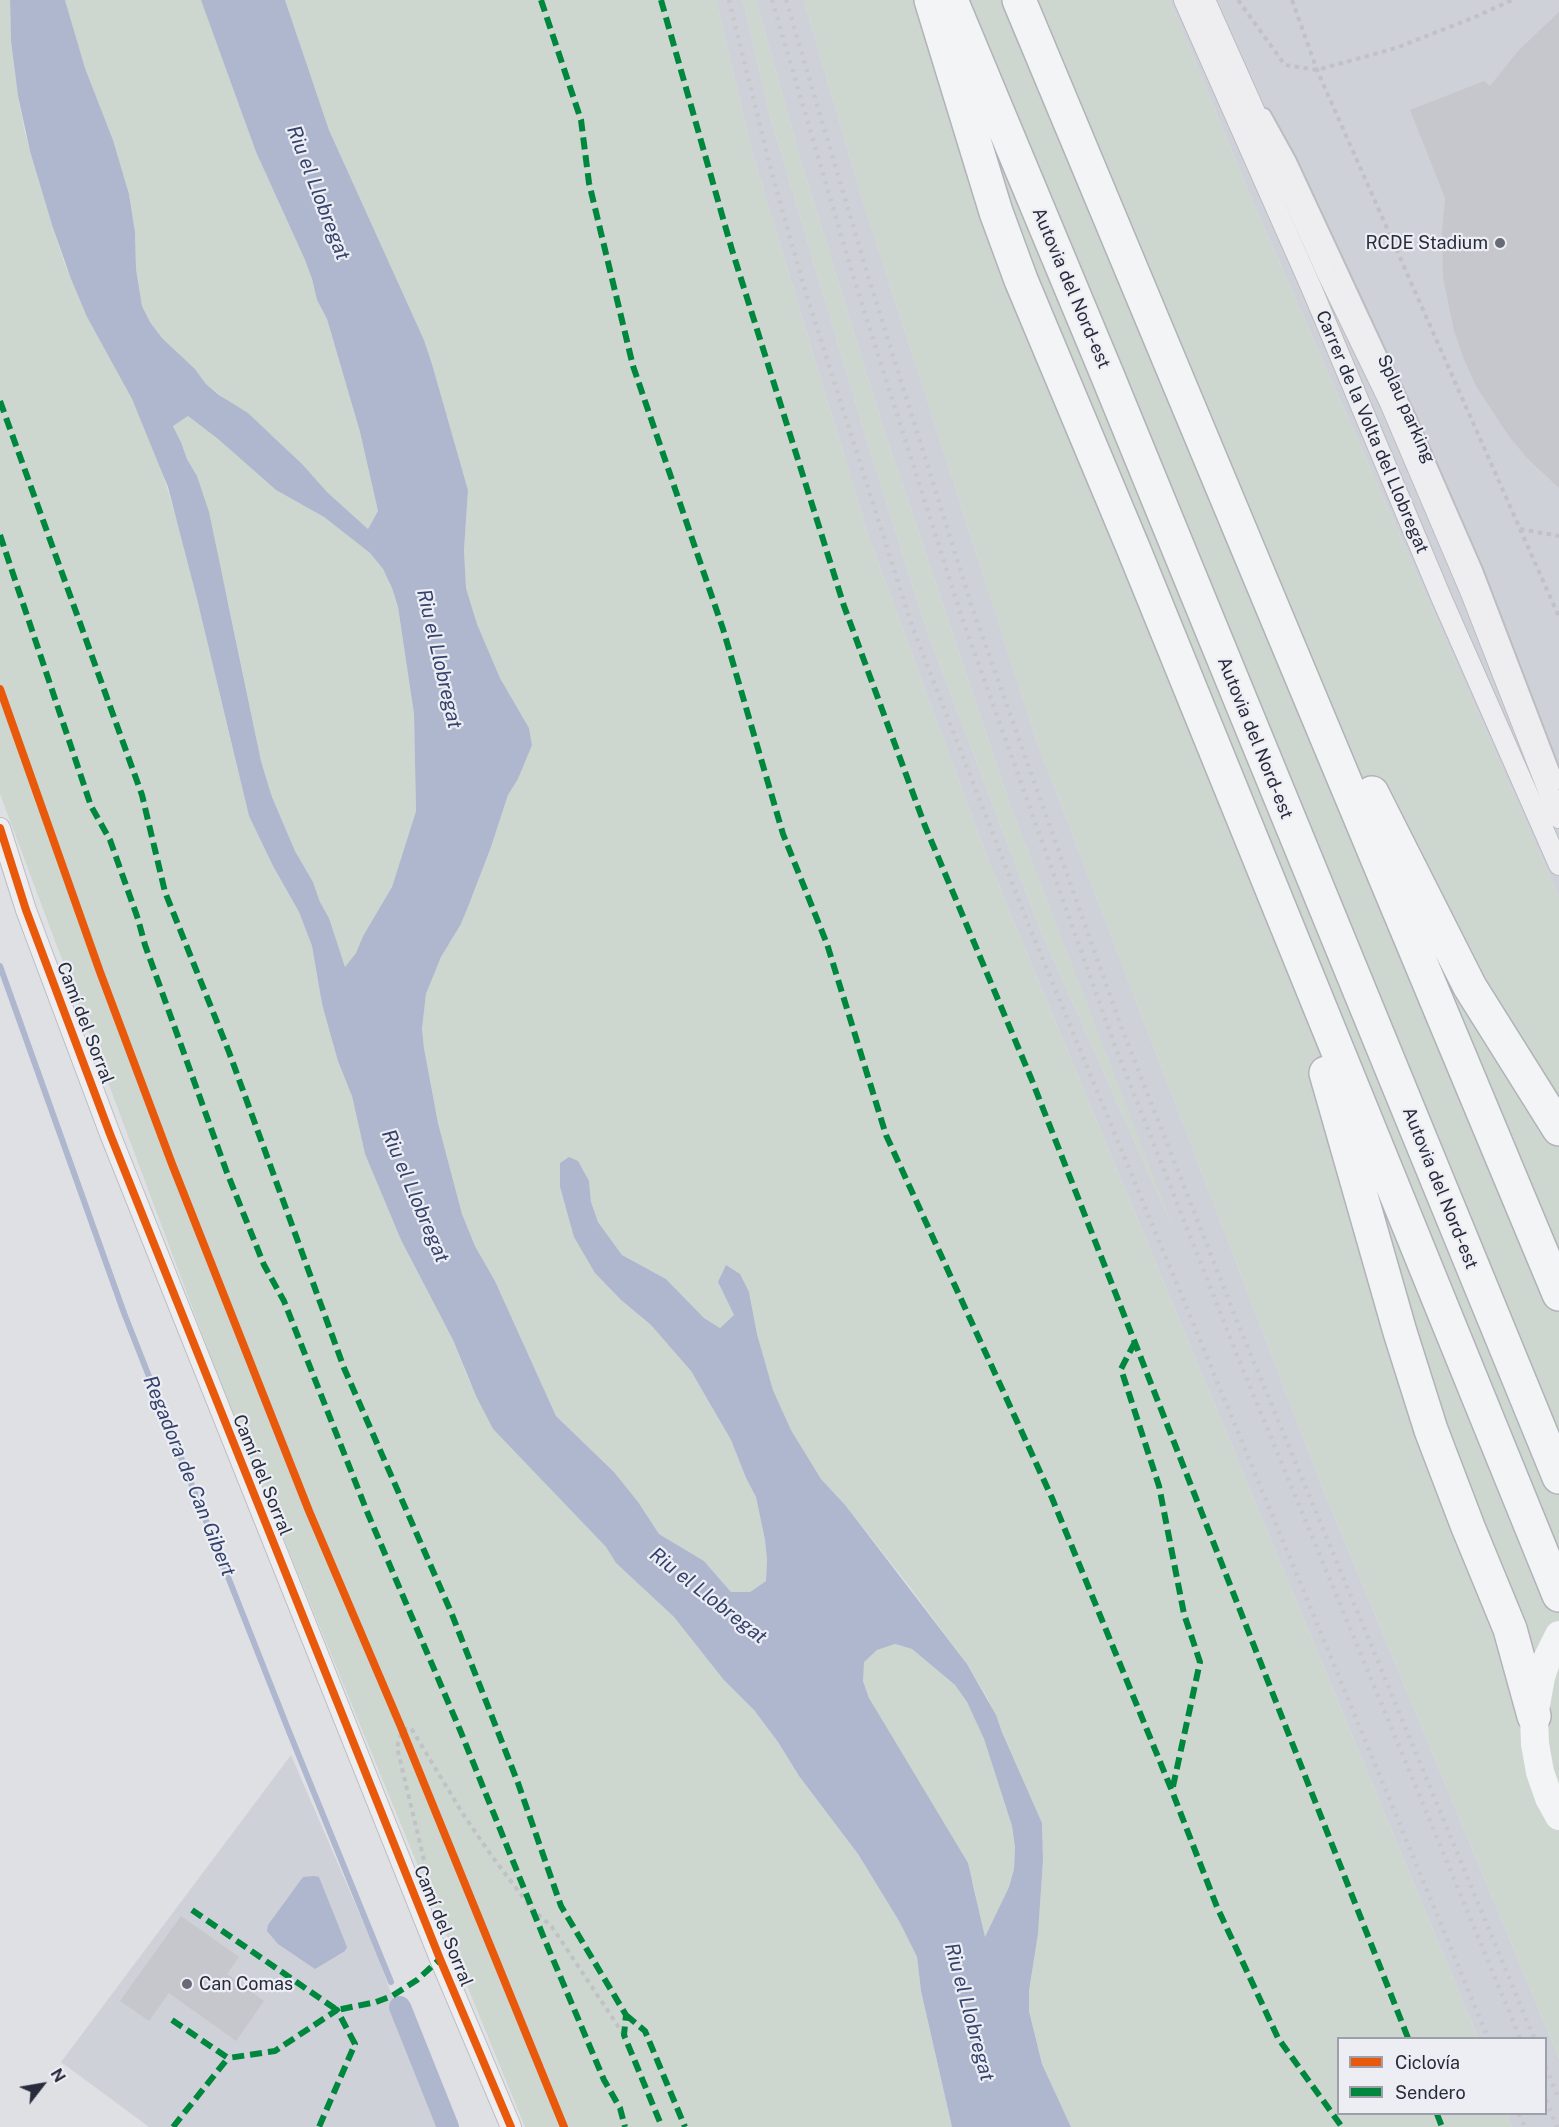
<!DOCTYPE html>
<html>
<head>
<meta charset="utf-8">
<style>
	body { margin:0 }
	#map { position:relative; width:1559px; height:2127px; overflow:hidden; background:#dfe0e4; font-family:"Public Sans",sans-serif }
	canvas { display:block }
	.legend { position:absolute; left:1337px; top:2037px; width:210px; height:78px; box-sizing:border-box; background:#eceef4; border:2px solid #9da0aa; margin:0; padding:8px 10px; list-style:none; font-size:18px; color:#272b3c }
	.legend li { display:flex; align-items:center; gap:12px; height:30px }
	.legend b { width:30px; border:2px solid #9da0aa }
	.north { position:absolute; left:12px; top:2055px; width:60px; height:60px; -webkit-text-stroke:4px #eceef4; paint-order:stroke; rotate:59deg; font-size:16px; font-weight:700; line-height:24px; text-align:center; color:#272b3c }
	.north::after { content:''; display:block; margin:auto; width:21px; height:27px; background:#272b3c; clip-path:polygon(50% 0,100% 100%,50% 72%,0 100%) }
</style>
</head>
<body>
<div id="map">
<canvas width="1559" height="2127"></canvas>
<ul class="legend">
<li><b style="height:8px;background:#e8590c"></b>Ciclovía</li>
<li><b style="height:8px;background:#00873e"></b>Sendero</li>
</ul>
<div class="north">N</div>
</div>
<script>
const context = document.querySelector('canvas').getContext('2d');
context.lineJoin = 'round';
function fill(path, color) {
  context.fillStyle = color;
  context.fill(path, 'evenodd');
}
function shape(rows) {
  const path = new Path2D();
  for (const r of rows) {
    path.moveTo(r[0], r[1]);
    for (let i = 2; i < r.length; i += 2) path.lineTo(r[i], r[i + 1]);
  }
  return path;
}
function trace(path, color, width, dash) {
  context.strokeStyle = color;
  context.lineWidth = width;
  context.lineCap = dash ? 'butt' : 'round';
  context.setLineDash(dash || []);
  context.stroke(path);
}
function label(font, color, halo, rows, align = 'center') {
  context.font = font + ' "Public Sans",sans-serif';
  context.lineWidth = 4.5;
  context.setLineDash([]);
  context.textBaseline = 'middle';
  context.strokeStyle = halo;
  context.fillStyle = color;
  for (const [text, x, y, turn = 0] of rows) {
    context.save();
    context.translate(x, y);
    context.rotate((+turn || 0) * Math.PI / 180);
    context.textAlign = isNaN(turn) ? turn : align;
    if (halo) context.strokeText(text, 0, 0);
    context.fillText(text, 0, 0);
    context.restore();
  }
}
const built = shape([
	[716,0,743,0,770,116,872,457,927,631,1040,929,1170,1221,1012,810,884,430,800,158,756,0,804,0,858,185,1036,739,1321,1484,1559,2058,1559,2127,1512,2127,1507,2114,1546,2114,1546,2038,1478,2038,989,862,869,538,752,152],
	[1170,0,1559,0,1559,897,1252,200],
	[291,1755,376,1952,392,1996,449,2127,149,2127,61,2062]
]);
const green = shape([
	[0,0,10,0,11,41,18,96,25,133,52,225,64,262,87,317,132,399,161,468,178,524,197,599,249,816,273,866,299,912,312,946,322,1004,352,1096,365,1154,401,1240,453,1340,467,1376,493,1429,606,1547,616,1563,674,1617,723,1679,754,1710,778,1742,799,1776,858,1854,899,1921,917,1957,921,1991,952,2127,525,2127,228,1403,0,794],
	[65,0,201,0,203,3,256,152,305,260,312,279,317,300,327,319,360,432,378,511,368,529,327,492,275,438,206,384,195,369,162,338,150,322,142,306,136,269,135,232,129,194,113,140,85,68],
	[285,0,716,0,752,152,869,538,989,862,1478,2038,1338,2038,1338,2114,1507,2114,1512,2127,1071,2127,1042,2064,1029,2011,1029,1991,1038,1934,1043,1860,1042,1823,988,1699,967,1664,909,1586,846,1506,821,1479,791,1430,773,1390,757,1334,749,1292,718,1282,734,1315,720,1328,704,1318,666,1279,622,1255,598,1222,591,1202,589,1181,560,1163,560,1187,565,1205,595,1273,621,1300,651,1325,691,1371,731,1440,746,1478,756,1497,765,1540,767,1560,766,1581,750,1592,731,1592,704,1561,659,1534,614,1472,556,1416,495,1281,475,1246,462,1214,438,1123,424,1048,422,1029,426,994,441,957,461,924,468,907,491,847,508,795,518,779,532,744,529,728,500,678,477,624,466,588,464,550,468,490,432,364,424,340,329,130],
	[743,0,756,0,800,158,884,430,1012,810,1177,1237,1040,929,927,631,872,457,770,116],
	[804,0,1170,0,1252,200,1559,897,1559,2058,1321,1484,1036,739,858,185],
	[188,416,218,439,276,490,324,517,370,553,383,569,392,588,398,607,414,714,416,811,392,887,363,936,356,953,345,968,329,918,320,902,313,882,295,851,272,797,261,761,230,611,197,476,187,459,181,442,173,425],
	[895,1644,912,1649,955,1685,967,1702,984,1739,1012,1826,1015,1847,1014,1869,1009,1887,985,1938,973,1882,869,1698,863,1681,863,1662,877,1650]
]);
const water = shape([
	[10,0,65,0,85,68,113,140,129,194,135,232,136,269,142,306,150,322,162,338,195,369,206,384,219,395,248,413,302,464,327,492,368,529,378,511,360,432,327,319,317,300,312,279,305,260,256,152,201,0,285,0,329,130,424,340,432,364,468,490,464,550,466,588,477,624,500,678,529,728,532,745,518,779,508,795,491,847,468,907,461,924,441,957,426,994,422,1029,424,1048,438,1123,462,1214,475,1246,495,1281,556,1416,614,1472,638,1502,659,1534,704,1561,731,1592,750,1592,766,1581,767,1560,765,1540,756,1497,746,1478,731,1440,691,1371,651,1325,621,1300,595,1273,574,1237,560,1187,560,1163,569,1157,578,1161,589,1181,591,1202,598,1222,622,1255,666,1279,704,1318,720,1328,734,1315,718,1282,726,1265,740,1274,749,1292,757,1334,773,1390,791,1430,821,1479,846,1506,967,1664,996,1715,1002,1732,1042,1823,1043,1860,1038,1934,1029,1991,1029,2011,1042,2064,1071,2127,952,2127,921,1991,917,1957,899,1921,858,1854,799,1776,778,1742,754,1710,723,1679,674,1617,616,1563,606,1547,493,1429,476,1396,453,1340,401,1240,365,1154,352,1096,338,1061,322,1004,312,946,299,912,273,866,249,816,197,599,168,487,132,399,87,317,71,279,52,225,30,151,18,96,11,41],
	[188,416,218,439,276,490,324,517,370,553,383,569,392,588,398,607,414,714,416,811,392,887,363,936,356,953,345,967,329,918,320,902,313,882,295,851,272,797,261,761,209,512,197,476,187,459,181,442,173,426],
	[895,1644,912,1649,955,1685,967,1702,984,1739,1012,1826,1015,1847,1014,1869,1009,1887,985,1937,968,1863,869,1698,863,1681,864,1662,877,1650],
	[314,1876,319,1877,347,1947,345,1951,315,1969,278,1944,267,1931,268,1925,303,1877]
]);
const stream = shape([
	[0,966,124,1313,288,1729,391,1982]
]);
const canal = shape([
	[400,2007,448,2127]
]);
const building = shape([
	[1559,12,1559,488,1527,458,1508,435,1476,386,1464,359,1454,331,1443,277,1442,232,1445,198,1410,110,1484,81,1490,86,1518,51],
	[181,1916,239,1957,227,1974,264,2001,236,2041,169,1993,149,2021,120,2001]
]);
const path = shape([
	[1238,0,1285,65,1317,70,1396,48,1475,17,1512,0],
	[1292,0,1317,70,1559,617],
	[1520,529,1559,536],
	[424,1860,397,1747,402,1730,411,1728,463,1814,491,1855,532,1909,552,1927,624,2035]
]);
const lane = shape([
	[1265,114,1291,161,1411,419,1477,570,1559,784]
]);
const street = shape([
	[1184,0,1311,287,1441,597,1559,865],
	[1205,0,1327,273,1390,403,1471,593,1559,818],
	[0,828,26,910,110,1134,440,1959,511,2127]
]);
const secondary = shape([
	[1559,1635,1547,1659,1541,1677,1534,1716,1535,1744,1540,1772,1549,1798,1559,1816]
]);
const highway = shape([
	[931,0,996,212,1021,280,1134,550,1559,1595],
	[951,0,1104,367,1559,1477],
	[1019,0,1559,1294],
	[1372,793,1470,987,1559,1129],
	[1326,1073,1400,1332,1431,1430,1468,1527,1510,1629,1534,1716]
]);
const rail = shape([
	[729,0,772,174,804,287,912,626,1027,921,1488,2038],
	[772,0,854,279,960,612,1115,1046,1241,1365,1520,2038],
	[786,0,868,276,972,607,1122,1029,1239,1326,1534,2038],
	[1546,2067,1559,2100],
	[1546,2100,1557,2127],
	[1519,2114,1525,2127]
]);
const quiet = shape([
	[541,0,581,120,589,183,633,366,723,629,783,834,827,944,886,1135,1052,1498,1172,1791,1217,1907,1278,2038,1342,2127],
	[661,0,732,250,844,606,925,826,1031,1078,1408,2038],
	[0,401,142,795,165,892,229,1052,344,1368,451,1612,518,1783,561,1906,626,2015,624,2035,662,2127],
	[0,535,91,806,110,840,138,919,145,945,226,1170,264,1265,284,1301,368,1514,460,1730,544,1938,604,2080,620,2108,625,2127],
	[1135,1342,1121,1369,1159,1486,1184,1614,1200,1662,1172,1791],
	[192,1910,337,2010,376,2002,392,1996,417,1980,440,1959],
	[626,2015,645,2031,685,2127],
	[172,2020,228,2058,275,2051,337,2010,355,2044,319,2127],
	[1437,2114,1442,2127],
	[173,2127,228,2058]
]);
const cycleway = shape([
	[0,689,100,972,172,1164,309,1511,401,1727,564,2127],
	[0,828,26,910,110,1134,440,1959,511,2127]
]);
const markers = [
	[1500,243,6,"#676a77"],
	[187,1984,6,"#676a77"]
];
const poiNames = [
	["RCDE Stadium",1488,243],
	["Can Comas",199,1984,"left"]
];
const streetNames = [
	["Autovia del Nord-est",1071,288,67],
	["Splau parking",1406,409,66],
	["Carrer de la Volta del Llobregat",1372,432,67],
	["Autovia del Nord-est",1255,738,68],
	["Camí del Sorral",85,1023,69],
	["Autovia del Nord-est",1440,1188,68],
	["Camí del Sorral",262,1475,68],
	["Camí del Sorral",443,1926,68]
];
const waterNames = [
	["Riu el Llobregat",318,193,69],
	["Riu el Llobregat",439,659,77],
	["Riu el Llobregat",415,1196,67],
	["Regadora de Can Gibert",189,1476,68],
	["Riu el Llobregat",708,1596,38],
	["Riu el Llobregat",969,2012,75]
];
fill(built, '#cfd1d8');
fill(green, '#cdd7cf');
fill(water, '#aeb7ce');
trace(stream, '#aeb7ce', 6);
trace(canal, '#aeb7ce', 22);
fill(building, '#c6c7cc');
trace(lane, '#bcbdc1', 14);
trace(street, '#bcbdc1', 22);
trace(highway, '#b1b3b9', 36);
trace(path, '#c1c1c7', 4, [4.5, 4.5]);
trace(lane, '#eeeef1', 10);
trace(street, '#eeeef1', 20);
trace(secondary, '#f3f4f5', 28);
trace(highway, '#f3f4f5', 33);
trace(rail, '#c7c8cc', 4.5, [3, 6]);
trace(quiet, '#00873e', 6, [12, 6]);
trace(cycleway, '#e8590c', 8);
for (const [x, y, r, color] of markers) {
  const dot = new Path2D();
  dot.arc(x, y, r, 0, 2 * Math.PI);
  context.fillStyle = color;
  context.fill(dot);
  trace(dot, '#eceef4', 2);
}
label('18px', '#272b3c', '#eceef4', poiNames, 'right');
label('18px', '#272b3c', '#eceef4', streetNames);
label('italic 20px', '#34426d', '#eceef4', waterNames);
</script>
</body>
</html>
